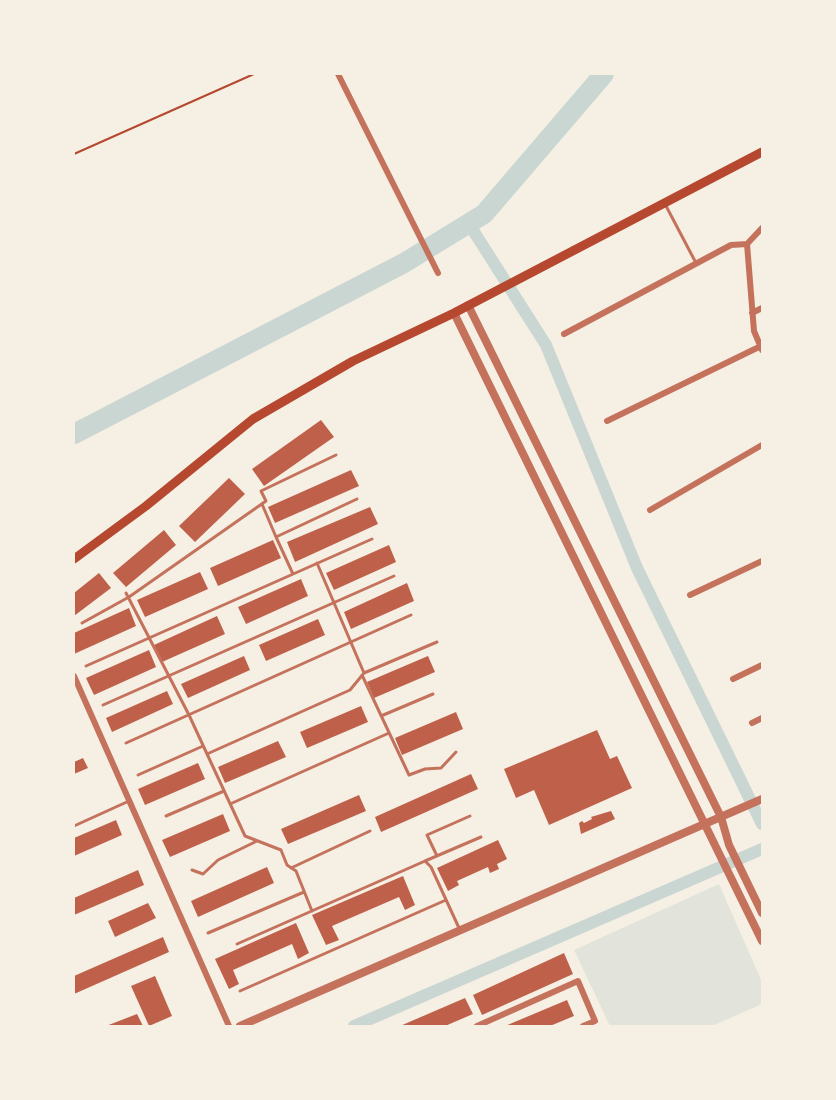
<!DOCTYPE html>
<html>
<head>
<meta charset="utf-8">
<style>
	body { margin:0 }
	#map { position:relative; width:836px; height:1100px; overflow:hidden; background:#f6efe4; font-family:Manrope,sans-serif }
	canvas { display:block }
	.frame { position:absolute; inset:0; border:75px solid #f6efe4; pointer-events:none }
</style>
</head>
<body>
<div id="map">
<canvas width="836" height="1100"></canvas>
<div class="frame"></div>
</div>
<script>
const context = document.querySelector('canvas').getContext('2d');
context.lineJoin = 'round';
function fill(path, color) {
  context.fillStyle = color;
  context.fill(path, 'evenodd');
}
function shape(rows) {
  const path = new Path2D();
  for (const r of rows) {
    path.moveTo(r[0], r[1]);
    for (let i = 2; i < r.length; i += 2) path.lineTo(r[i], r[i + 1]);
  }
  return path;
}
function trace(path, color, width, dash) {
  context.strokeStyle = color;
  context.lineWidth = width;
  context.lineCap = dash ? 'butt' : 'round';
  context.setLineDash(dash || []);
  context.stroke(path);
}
const green = shape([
	[719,884,762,982,762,1004,712,1026,610,1026,574,950]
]);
const canal = shape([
	[469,224,546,345,637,568,762,824],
	[354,1026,762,849]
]);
const river = shape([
	[74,434,404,263,484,214,604,74]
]);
const building = shape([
	[321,420,334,437,264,486,252,469],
	[351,470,359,486,275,523,268,507],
	[229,478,245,494,195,542,179,526],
	[370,507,378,524,295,562,287,542],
	[164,530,176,545,126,587,113,573],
	[273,540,281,558,218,586,210,568],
	[389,545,396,562,334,590,326,573],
	[200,572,208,589,145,617,137,600],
	[99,573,111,588,74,616,74,593],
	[301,579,308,596,246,624,238,607],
	[407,583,414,601,351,629,344,612],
	[129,608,136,626,74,654,74,633],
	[217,616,225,634,162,662,154,645],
	[318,619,325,635,266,661,259,645],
	[149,650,156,667,94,695,86,678],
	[244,656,250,670,188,698,181,684],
	[428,656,435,672,374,698,367,682],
	[167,691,173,704,112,732,106,718],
	[361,706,368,722,307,748,300,732],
	[456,712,463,729,402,755,395,738],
	[597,730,610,759,617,756,632,788,549,825,534,790,516,798,504,769],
	[278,741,286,757,225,783,218,767],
	[83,758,88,768,74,774,74,762],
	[198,763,205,779,145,805,138,789],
	[471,774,478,789,381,832,375,817],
	[359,795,366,811,288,844,281,829],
	[611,811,615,819,581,834,579,823,582,821,584,823,592,819,591,817],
	[223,814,230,831,170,857,162,840],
	[116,820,122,835,74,856,74,838],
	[498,840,507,859,497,864,499,869,490,873,488,867,457,881,459,885,448,891,437,868],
	[267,867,274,883,198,917,191,901],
	[138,870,144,885,74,915,74,898],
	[403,876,415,905,405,910,399,897,332,926,339,940,326,945,312,915],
	[148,903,156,918,115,937,108,921],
	[296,923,309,953,298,959,292,944,233,970,239,984,229,989,215,959],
	[163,937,169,952,74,994,74,976],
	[564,953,573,974,482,1015,473,995],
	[155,976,172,1016,149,1026,131,986],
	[465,998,473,1014,445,1026,400,1026],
	[567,1000,574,1016,550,1026,505,1026],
	[137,1014,143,1026,106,1026]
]);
const path = shape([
	[74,154,254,74]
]);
const service = shape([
	[665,204,696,263],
	[262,504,276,537,357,499],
	[276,537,293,574],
	[317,563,364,673],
	[126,593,189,715,245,836,281,850,287,865,296,871,312,911],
	[82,623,129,597,266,501,261,491,336,455],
	[86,666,372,539],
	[362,675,409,775,425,769,441,768,456,752],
	[103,705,394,576],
	[381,716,433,694],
	[126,743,411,615],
	[207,754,350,690,364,673,437,642],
	[138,775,203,746],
	[230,804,389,733],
	[166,816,224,791],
	[74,826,129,801],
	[437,856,427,835,470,816],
	[425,861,481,837],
	[291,868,370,831],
	[192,870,203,874,218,860,257,841],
	[208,933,304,892],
	[237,944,425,861,431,867,459,928],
	[240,991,446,900]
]);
const minor = shape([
	[338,74,438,273],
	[762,228,747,244,754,331,762,350],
	[752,313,762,308],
	[564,334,731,245,747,244],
	[607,421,761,346],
	[650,510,762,445],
	[690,595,762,561],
	[74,676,229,1026],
	[733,679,762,665],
	[752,723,762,718],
	[477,1026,578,981,595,1021,583,1026]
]);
const tertiary = shape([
	[468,305,721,817,729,845,762,913],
	[454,313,762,941],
	[240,1026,762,799]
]);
const secondary = shape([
	[74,559,146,506,253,419,353,361,454,313,762,152]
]);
fill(green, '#e2e4dc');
trace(canal, '#c9d6d2', 12);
trace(river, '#c9d6d2', 20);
fill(building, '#bf614a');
trace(path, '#b5482f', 2);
trace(service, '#c5725c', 3);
trace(minor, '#c5725c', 6);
trace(tertiary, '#c5725c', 8);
trace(secondary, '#b5482f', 9);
</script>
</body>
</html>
